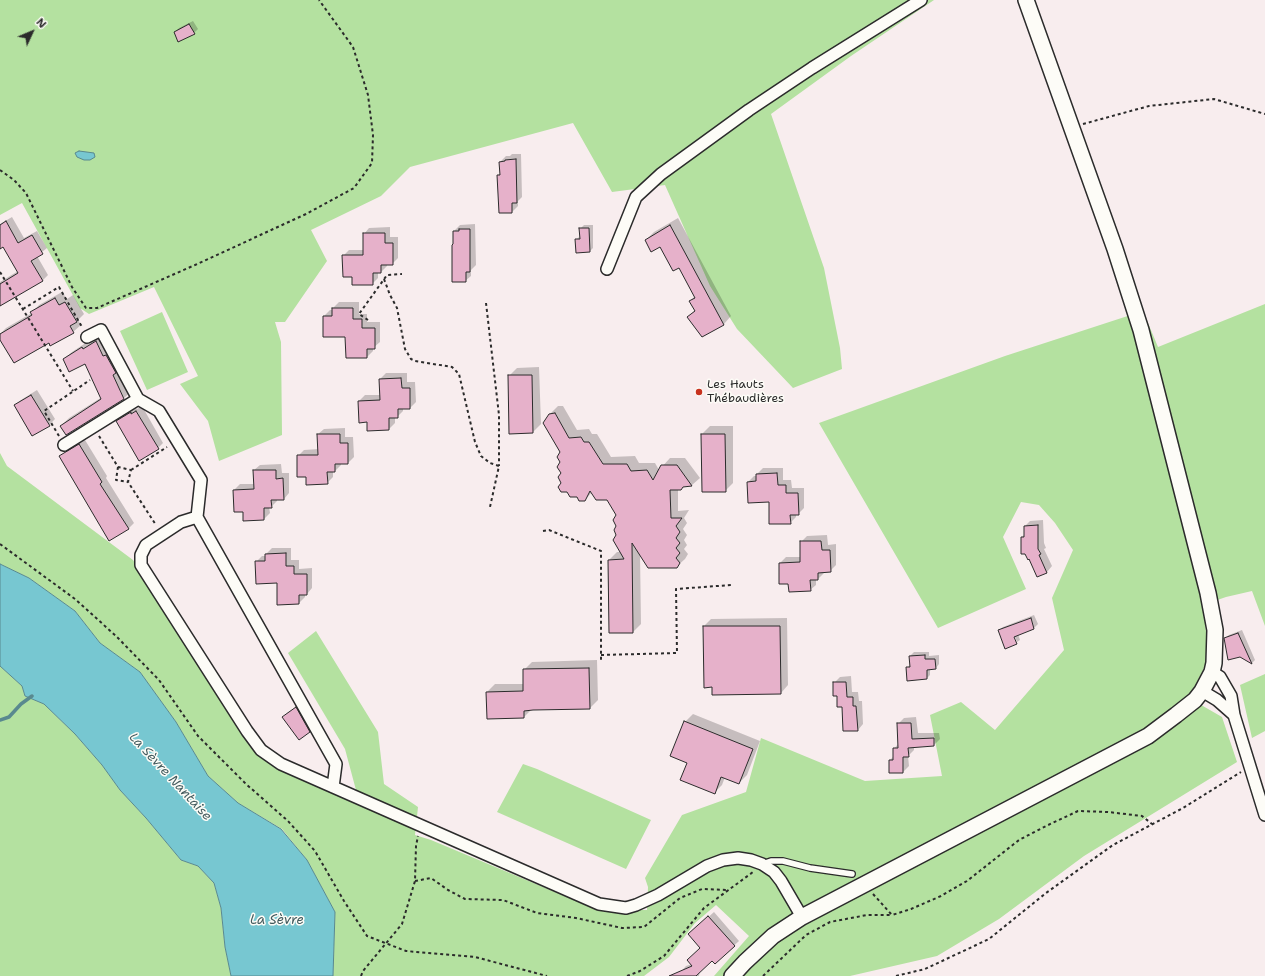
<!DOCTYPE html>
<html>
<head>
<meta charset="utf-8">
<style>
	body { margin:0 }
	#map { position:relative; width:1265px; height:976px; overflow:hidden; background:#f8edee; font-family:"Shantell Sans",sans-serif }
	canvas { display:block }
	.north { position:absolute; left:12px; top:12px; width:40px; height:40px; -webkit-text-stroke:3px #fdfcf7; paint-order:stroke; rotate:46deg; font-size:11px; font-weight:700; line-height:16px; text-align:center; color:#2b2b2b }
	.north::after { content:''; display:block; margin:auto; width:14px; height:18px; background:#2b2b2b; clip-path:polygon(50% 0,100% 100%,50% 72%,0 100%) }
</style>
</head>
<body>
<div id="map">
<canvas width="1265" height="976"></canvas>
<div class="north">N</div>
</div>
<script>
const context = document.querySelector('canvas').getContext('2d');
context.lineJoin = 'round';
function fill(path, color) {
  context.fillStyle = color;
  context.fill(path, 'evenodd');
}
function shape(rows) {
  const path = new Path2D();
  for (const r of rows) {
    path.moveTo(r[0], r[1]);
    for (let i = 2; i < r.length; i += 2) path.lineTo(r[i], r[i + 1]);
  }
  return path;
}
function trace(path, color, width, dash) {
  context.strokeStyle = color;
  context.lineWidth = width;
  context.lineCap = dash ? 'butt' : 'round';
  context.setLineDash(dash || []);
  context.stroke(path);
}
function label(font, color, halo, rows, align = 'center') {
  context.font = font + ' "Shantell Sans",sans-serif';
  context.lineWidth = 3;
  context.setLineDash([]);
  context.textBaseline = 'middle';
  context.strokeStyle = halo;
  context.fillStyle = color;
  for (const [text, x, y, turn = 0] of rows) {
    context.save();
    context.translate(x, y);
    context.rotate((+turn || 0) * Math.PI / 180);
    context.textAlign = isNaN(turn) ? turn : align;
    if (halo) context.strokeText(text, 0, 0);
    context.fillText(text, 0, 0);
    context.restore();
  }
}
const green = shape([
	[0,0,934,0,851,56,771,114,824,268,840,348,842,369,793,388,737,329,710,286,665,185,612,192,573,123,410,167,381,196,311,230,327,261,285,322,275,322,281,342,282,435,219,461,208,421,180,384,198,376,154,287,89,314,80,308,22,203,0,215],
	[1265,304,1265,626,1252,591,1226,597,1203,605,1209,658,1189,698,1222,717,1237,762,1084,856,999,919,937,956,850,976,714,976,749,936,716,905,695,923,669,957,644,976,333,976,335,912,307,860,282,829,238,803,208,776,176,722,140,672,100,643,75,611,29,578,0,564,0,453,7,466,133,560,260,756,360,805,345,749,288,653,316,631,378,732,384,784,418,807,415,835,431,840,598,910,647,910,648,887,645,878,682,815,746,792,761,738,865,781,942,776,930,715,961,702,995,730,1064,650,1052,598,1073,550,1055,523,1039,505,1021,502,1003,537,1026,589,938,628,819,423,1005,356,1143,311,1158,347],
	[162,312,188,372,147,390,120,331],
	[0,666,22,686,25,696,44,704,75,734,102,765,120,790,146,818,181,860,198,866,214,883,221,908,225,947,231,976,0,976],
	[1265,674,1265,731,1252,738,1240,685],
	[523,764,537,769,651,820,626,869,497,812]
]);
const water = shape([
	[79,151,94,153,95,157,90,160,84,160,77,157,75,153,79,151],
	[0,564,29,578,75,611,100,643,140,672,176,722,208,776,238,803,281,829,307,860,335,912,333,976,231,976,225,947,221,908,214,883,198,866,181,860,146,818,120,790,102,765,75,734,44,704,25,696,22,686,0,666,0,564]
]);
const shadow = shape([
	[193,21,198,29,194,33,175,32,179,28],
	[512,154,521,154,522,197,518,201,518,206,512,212,500,212,498,175,501,173,500,162,506,156,510,156],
	[12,217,24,238,37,231,47,248,37,256,48,275,43,280,0,305,0,282,18,271,4,245,0,248,0,224],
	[678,218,731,316,724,324,702,335,688,317,695,310,690,301,695,296,679,267,660,246,646,240,654,232],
	[475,224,476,265,471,270,471,276,465,281,454,243,454,231,460,225],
	[584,225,593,225,593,248,589,252,576,240,580,236,580,229],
	[390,227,390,237,398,237,398,258,392,264,387,264,387,266,381,272,378,272,378,278,372,284,353,276,343,256,349,250,364,250,364,234,369,228],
	[62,292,67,299,73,295,84,314,78,320,81,325,73,332,49,341,0,338,0,334,6,328,32,313,39,305],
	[339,302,359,302,359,314,367,314,367,322,380,322,380,342,373,348,373,351,367,357,346,336,324,316,330,310,333,310,333,308],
	[104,334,132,391,124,398,66,434,61,426,69,418,102,397,85,362,64,359,72,352,90,340,91,342],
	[539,367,541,424,533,432,509,376,517,368],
	[386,373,407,373,407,382,415,382,416,402,410,408,403,408,403,411,397,417,395,417,395,423,389,429,368,421,359,401,365,395,380,395,380,379],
	[37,390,55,419,49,425,15,405,21,400],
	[142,406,163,443,158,448,117,421,122,416,136,408,137,409],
	[558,406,563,406,577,430,589,429,592,434,597,434,611,457,635,456,639,463,655,463,659,470,670,458,685,458,700,478,692,485,684,486,678,489,678,511,689,510,684,518,687,523,683,529,687,535,684,540,687,545,684,549,688,554,685,559,676,567,640,553,641,624,633,632,609,560,617,552,622,552,618,535,617,515,608,499,592,492,585,500,577,496,562,483,561,452,550,414],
	[710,426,733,426,733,483,725,491,702,434],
	[345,428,345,437,353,437,354,457,348,463,341,463,341,465,335,471,333,471,333,477,327,483,307,476,298,456,304,450,319,449,318,434,324,429],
	[85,440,107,476,106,478,134,523,128,529,61,456,66,451],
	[281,464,282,473,289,473,289,493,284,499,277,499,277,501,271,507,269,507,270,513,264,519,244,511,234,490,240,484,255,484,254,470,260,465],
	[763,468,783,468,783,480,791,480,792,488,804,488,804,508,798,514,796,514,796,517,790,523,770,501,748,482,754,476,757,476,757,474],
	[1043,520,1044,543,1046,548,1044,549,1052,566,1047,572,1038,576,1022,537,1025,534,1025,526,1030,521],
	[827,535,828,545,836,544,836,565,830,571,824,571,824,573,818,579,816,579,816,585,810,590,789,583,780,563,786,557,801,557,801,542,807,536],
	[272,548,291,548,291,560,299,560,299,569,312,568,312,588,307,594,305,594,305,597,299,603,256,562,262,556,266,556,266,554],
	[1034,615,1038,624,1034,628,1018,634,1020,640,1017,642,1013,632,1011,632,1015,643,1017,643,1006,647,999,630,1003,627],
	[787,618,788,685,781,693,704,626,711,619],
	[1242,630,1255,660,1252,663,1240,656,1225,638,1229,635],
	[914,652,929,652,929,656,939,655,939,664,936,668,930,669,930,675,927,678,907,668,911,664,910,656],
	[597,660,598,700,590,708,532,709,524,717,487,692,495,684,524,684,524,670,532,662],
	[851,676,852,692,858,692,859,701,862,701,863,724,858,730,842,706,834,683,840,677],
	[300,704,313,728,309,731,287,713],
	[693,714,760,741,747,775,739,783,725,777,722,785,714,793,688,762,685,722],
	[916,717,918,733,939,733,940,739,934,745,914,747,914,750,908,756,909,766,903,772,890,760,894,756,894,749,898,744,898,724,904,718],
	[714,912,739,941,715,963,712,960,700,971,699,976,677,976,686,966,692,964,702,948,694,930]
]);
const stream = shape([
	[0,720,9,717,21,704,32,696]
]);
const building = shape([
	[189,24,195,34,178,42,174,32,189,24],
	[516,159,517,203,512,203,512,213,499,213,497,175,500,175,499,162,505,161,505,160,516,159],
	[6,221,18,243,32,235,43,254,31,261,43,281,0,306,0,284,18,273,3,247,0,249,0,225,6,221],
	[670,225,724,325,702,337,687,317,695,311,689,301,695,298,679,268,673,271,660,247,651,252,645,240,670,225],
	[579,228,589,228,590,252,576,253,575,239,580,239,579,228],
	[459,229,470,229,470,272,466,272,466,282,452,282,452,245,453,244,453,231,459,231,459,229],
	[363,233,385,233,385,243,393,243,393,265,381,265,381,273,373,273,373,285,352,285,352,277,343,277,342,255,363,255,363,233],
	[55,298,59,305,65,302,77,322,70,326,74,333,50,346,49,343,14,363,0,340,0,334,32,315,30,312,55,298],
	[332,308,353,308,353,319,362,319,362,328,375,328,375,349,367,349,367,358,346,358,345,337,323,337,323,316,332,316,332,308],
	[96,341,103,356,106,355,116,373,113,375,124,399,66,435,60,426,101,399,85,364,69,372,63,359,82,347,83,349,96,341],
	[508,375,532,375,533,433,509,434,508,375],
	[401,378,402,388,410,388,410,409,398,409,398,418,389,418,389,430,367,431,367,422,359,423,358,401,380,400,379,379,401,378],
	[31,395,50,426,32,436,14,405,31,395],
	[136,411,159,449,139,461,116,421,131,412,131,414,136,411],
	[555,413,569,438,581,437,584,442,589,442,603,464,627,464,631,471,647,470,653,480,661,465,677,465,692,486,683,487,681,490,670,490,671,518,682,518,676,526,680,532,676,538,680,543,676,548,680,553,676,558,680,563,677,568,648,568,632,543,633,633,609,633,608,560,624,559,613,540,616,535,614,530,616,526,613,520,616,515,607,500,596,500,590,491,585,501,579,501,577,497,570,497,567,492,561,492,558,487,561,483,558,477,561,473,557,467,560,462,557,457,560,452,543,423,549,414,555,413],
	[317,434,340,434,340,443,348,443,348,464,335,464,335,472,327,472,328,484,306,485,306,477,297,477,297,455,318,455,317,434],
	[701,434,725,434,726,492,702,492,701,434],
	[79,444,102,482,100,484,129,529,109,541,59,456,79,444],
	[253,470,276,470,276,479,283,478,284,500,271,500,272,508,264,508,264,520,243,521,243,512,234,512,233,490,254,489,253,470],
	[777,473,778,485,786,485,786,493,798,493,799,515,790,515,791,524,769,524,769,502,748,503,747,482,756,481,756,474,777,473],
	[1038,525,1038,549,1041,554,1039,555,1047,573,1037,577,1029,559,1028,560,1025,554,1021,554,1021,537,1024,537,1024,526,1038,525],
	[800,541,821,541,822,550,830,550,831,572,818,573,818,580,810,580,811,591,789,592,788,584,779,584,779,563,800,562,800,541],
	[286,553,286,566,294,566,294,574,307,574,307,595,299,595,299,604,277,605,277,583,256,584,255,561,265,561,265,554,286,553],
	[1031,618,1034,629,1014,637,1017,644,1005,649,998,630,1031,618],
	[703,626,780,626,781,694,712,695,712,687,704,688,703,626],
	[1238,633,1252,664,1240,657,1228,660,1224,638,1238,633],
	[925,655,925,659,935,659,936,669,927,670,927,679,907,681,906,667,910,667,909,656,925,655],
	[589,668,590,709,533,710,524,711,524,718,487,719,486,692,523,691,523,669,589,668],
	[833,682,846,682,847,697,853,697,853,706,856,706,858,731,843,731,842,707,837,707,837,696,833,696,833,682],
	[296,707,310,732,299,740,282,717,296,707],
	[684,721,753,749,739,784,721,777,715,794,680,780,687,763,670,756,684,721],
	[897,723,911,723,912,739,934,738,934,746,908,748,909,757,903,757,903,773,889,773,889,760,893,760,893,748,898,748,897,723],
	[708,916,735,946,715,964,712,961,696,976,669,976,692,966,687,960,700,948,688,934,708,916]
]);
const path = shape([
	[1083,124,1149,106,1214,99,1265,114],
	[0,170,14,180,26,193,72,287,86,308,97,308,195,265,306,214,354,188,372,163,373,135,368,95,353,47,319,0],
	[0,272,73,391],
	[384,279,390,295,397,308,405,349,411,359,415,361,452,367,459,374,475,442,481,456,490,463,499,466,490,507],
	[486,303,499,415,499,466],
	[23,309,59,287,82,327],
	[368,320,359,314,387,275,402,274],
	[59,436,44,411,90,380],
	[99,436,118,467,131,470,128,482,156,525],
	[118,467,116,480,128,482],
	[131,470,167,447],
	[543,531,549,530,601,551,601,662],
	[0,544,75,599,116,636,159,680,198,736,246,784,288,821,315,851,344,901,367,936,406,951,475,957,547,976],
	[601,655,677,653,676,589,731,585],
	[415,881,431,878,448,890,465,899,503,900,537,913,576,918,622,928,644,927,680,898,702,889,729,890],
	[873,894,892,915,911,909,941,896,967,881,1019,840,1046,826,1078,811,1108,812,1142,816,1152,824],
	[361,976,363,971,402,924,415,881,416,846,418,836],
	[627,976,640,971,664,956,704,908,753,872],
	[763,976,806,935,830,922,867,915,892,915],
	[896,976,925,969,989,939,1046,893,1113,845,1183,808,1241,772]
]);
const lane = shape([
	[762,864,771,861,783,861,810,868,852,874]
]);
const street = shape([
	[607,269,636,197,661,174,749,110,812,68,921,0],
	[87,337,101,330,138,399],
	[64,445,138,399,159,411,201,480,197,517,181,522,146,545,141,555,141,565,247,731,261,750,281,764,599,904,626,908,636,905,658,895,707,866,723,860,738,858,751,860,762,864,774,872,781,881,802,917],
	[197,517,336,764,333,787],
	[1212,672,1220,677,1231,696,1234,715,1265,815],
	[1202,691,1217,700,1234,715]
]);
const secondary = shape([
	[732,976,745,962,773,936,802,917,1148,736,1176,715,1195,700,1202,691,1212,672,1214,663,1215,630,1208,593,1141,330,1115,249,1026,0]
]);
const markers = [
	[699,392,4,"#c8321e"]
];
const poiNames = [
	["Les Hauts",707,385],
	["Thébaudières",707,399]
];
const waterNames = [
	["La Sèvre Nantaise",170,777,47],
	["La Sèvre",277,921]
];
fill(green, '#b4e1a0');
fill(water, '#77c7d1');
trace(water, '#59898f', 1);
fill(shadow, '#0003');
trace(stream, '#59898f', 3.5);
fill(building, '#e6b1ca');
trace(building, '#2b2b2b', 1);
trace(lane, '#2b2b2b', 8);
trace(street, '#2b2b2b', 14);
trace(secondary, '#2b2b2b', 18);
trace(path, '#2b2b2b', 2, [3, 3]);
trace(lane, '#fdfcf7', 5.5);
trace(street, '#fdfcf7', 11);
trace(secondary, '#fdfcf7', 15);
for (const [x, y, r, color] of markers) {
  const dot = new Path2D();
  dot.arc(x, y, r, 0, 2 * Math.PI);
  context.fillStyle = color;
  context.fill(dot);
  trace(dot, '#fdfcf7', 1.5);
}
label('12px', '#2b2b2b', '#fdfcf7', poiNames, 'left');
label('italic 13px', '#425a5d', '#fdfcf7', waterNames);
</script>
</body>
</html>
